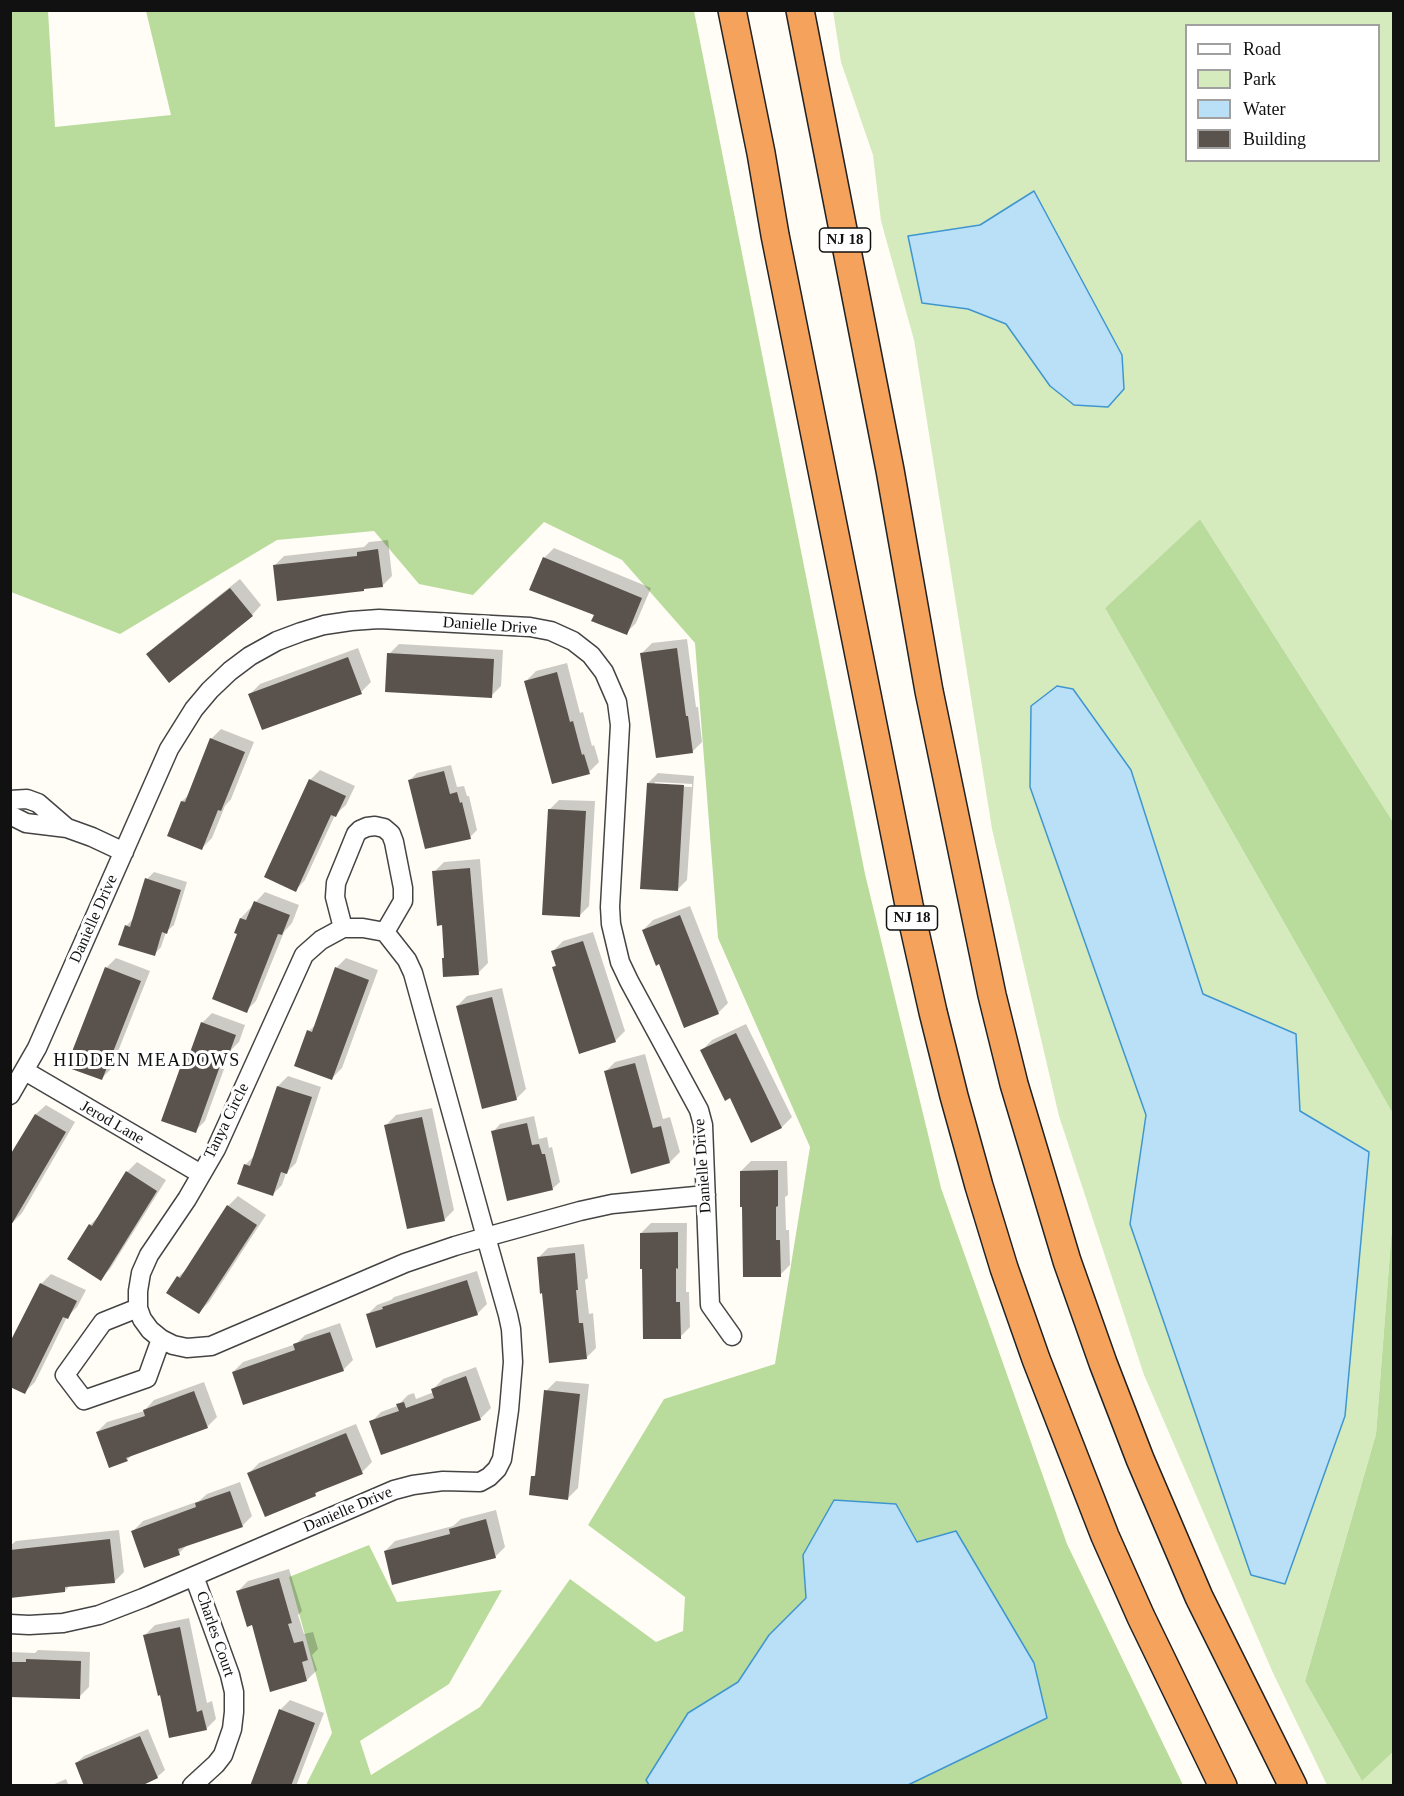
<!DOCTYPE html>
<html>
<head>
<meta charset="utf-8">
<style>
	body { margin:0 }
	#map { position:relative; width:1404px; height:1796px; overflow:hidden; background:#fffdf5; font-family:Georgia,serif }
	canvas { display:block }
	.frame { position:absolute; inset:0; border:12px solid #111; pointer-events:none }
	.legend { position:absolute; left:1185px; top:24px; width:195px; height:138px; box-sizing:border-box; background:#fff; border:2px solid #a0a0a0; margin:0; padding:8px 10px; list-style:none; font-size:18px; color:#111 }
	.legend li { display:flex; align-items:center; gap:12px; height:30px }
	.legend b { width:30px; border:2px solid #a0a0a0 }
</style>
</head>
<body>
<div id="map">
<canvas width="1404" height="1796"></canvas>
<div class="frame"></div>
<ul class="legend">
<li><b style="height:8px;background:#fff"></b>Road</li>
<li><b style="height:16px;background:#d5ebbd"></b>Park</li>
<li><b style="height:16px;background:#b9e0f7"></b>Water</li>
<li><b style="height:16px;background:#5a524d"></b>Building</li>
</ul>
</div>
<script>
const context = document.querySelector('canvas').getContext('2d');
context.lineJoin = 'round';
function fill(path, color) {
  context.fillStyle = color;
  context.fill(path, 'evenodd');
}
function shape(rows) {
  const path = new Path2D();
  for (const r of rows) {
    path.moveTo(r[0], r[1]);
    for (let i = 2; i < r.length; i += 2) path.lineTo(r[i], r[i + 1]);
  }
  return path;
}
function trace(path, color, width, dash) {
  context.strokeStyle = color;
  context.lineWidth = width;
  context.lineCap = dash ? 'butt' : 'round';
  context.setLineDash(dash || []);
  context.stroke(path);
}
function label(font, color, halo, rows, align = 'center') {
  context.font = font + ' Georgia,serif';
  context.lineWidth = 6;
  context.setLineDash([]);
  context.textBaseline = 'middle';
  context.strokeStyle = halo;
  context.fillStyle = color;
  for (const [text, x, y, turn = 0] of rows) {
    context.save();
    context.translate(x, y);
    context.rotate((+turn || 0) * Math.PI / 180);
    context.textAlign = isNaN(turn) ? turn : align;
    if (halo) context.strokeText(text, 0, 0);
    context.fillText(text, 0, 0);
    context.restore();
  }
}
const green = shape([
	[833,11,1393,11,1393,822,1200,519,1105,608,1393,1114,1393,1214,1376,1434,1305,1681,1362,1781,1393,1752,1393,1785,1327,1785,1273,1673,1144,1375,1059,1116,992,829,914,340,881,221,873,155,841,62],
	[1186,26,1378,26,1378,160,1186,160],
	[1033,191,1050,386,1006,324,968,309,922,303,908,236,980,225],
	[1131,770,1203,994,1296,1034,1299,1111,1369,1153,1130,1224,1146,1116,1030,787]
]);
const forest = shape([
	[10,11,48,11,55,127,171,115,146,11,694,11,865,874,941,1188,1067,1544,1183,1785,908,1785,1046,1718,917,1542,803,1555,806,1598,769,1635,738,1682,688,1713,646,1780,649,1785,306,1785,332,1733,289,1577,369,1545,397,1602,502,1590,449,1684,360,1741,371,1775,480,1707,570,1579,656,1642,683,1631,685,1597,588,1525,664,1399,775,1364,810,1147,718,938,695,643,622,560,544,522,473,595,419,584,374,531,277,540,120,634,11,592],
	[1200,519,1393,822,1393,1114,1105,608],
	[1393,1214,1393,1752,1362,1781,1305,1681,1376,1434]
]);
const water = shape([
	[1034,191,1122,355,1124,389,1108,407,1074,405,1050,386,1006,324,968,309,922,303,908,236,980,225,1034,191],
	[1057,686,1073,689,1131,770,1203,994,1296,1034,1300,1111,1369,1152,1345,1416,1285,1584,1251,1575,1130,1224,1146,1115,1030,787,1031,706,1057,686],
	[834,1500,896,1504,917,1542,956,1531,1034,1663,1047,1718,908,1785,649,1785,646,1780,688,1713,738,1682,769,1635,806,1598,803,1555,834,1500]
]);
const shadow = shape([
	[388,540,392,576,382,586,366,588,363,590,274,566,284,556,364,547,369,542],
	[554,548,651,588,636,623,626,633,596,615,544,558],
	[240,579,261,605,252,615,148,654,158,644],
	[687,639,696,707,698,707,702,742,692,752,642,653,652,643],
	[399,644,503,650,501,686,491,696,389,654],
	[358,648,371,682,361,692,250,694,260,684],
	[567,663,580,713,583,712,592,746,594,745,599,762,589,772,526,681,536,671],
	[221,729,254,742,231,799,225,806,212,838,202,848,182,801,191,793,211,739],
	[451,765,457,787,464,786,467,796,469,796,477,830,470,837,410,780,417,773],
	[320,770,355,786,346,805,335,815,305,880,296,890,310,780],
	[658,773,694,776,687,880,677,890,648,783],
	[655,782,692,784,692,787,655,785],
	[559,800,595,801,589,906,579,916,549,810],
	[480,859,488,963,478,973,443,958,445,956,443,924,434,872,444,862],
	[154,872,187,882,174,925,166,932,161,947,154,955,126,926,134,918,147,879],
	[265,892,299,905,292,923,284,932,256,1001,246,1011,239,934,241,918],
	[690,906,728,1003,718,1013,660,963,643,930,653,920],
	[593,932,625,1031,615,1041,553,967,557,964,553,951,563,941],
	[116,958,150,971,111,1069,101,1079,106,968],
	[346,958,378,970,342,1068,332,1078,309,1031,317,1023,336,968],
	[502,988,526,1089,516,1099,457,1006,467,996],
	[212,1013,245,1025,239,1042,231,1050,205,1121,195,1131,185,1058,192,1051,202,1023],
	[746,1024,792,1117,782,1127,752,1141,730,1096,702,1050,712,1040],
	[645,1054,663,1119,670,1117,680,1152,670,1162,605,1072,615,1062],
	[288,1076,321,1087,296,1163,286,1173,282,1185,272,1195,245,1165,256,1154,278,1086],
	[46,1105,75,1122,22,1213,12,1223,36,1114],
	[432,1108,454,1210,444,1220,386,1125,396,1115],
	[534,1116,539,1139,547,1137,549,1148,552,1147,560,1182,552,1189,493,1132,500,1124],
	[751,1161,787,1161,788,1195,785,1197,786,1230,789,1230,790,1265,780,1275,741,1171],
	[137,1162,166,1180,110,1269,100,1279,90,1225,100,1215,127,1172],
	[238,1196,266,1215,209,1302,199,1312,178,1277,188,1268,228,1206],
	[651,1223,687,1223,686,1292,689,1292,690,1327,680,1337,641,1233],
	[584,1244,588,1278,585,1280,589,1314,593,1313,596,1348,586,1358,538,1258,548,1248],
	[477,1271,487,1304,477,1314,367,1315,377,1305,391,1300,394,1297],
	[51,1274,86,1290,77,1307,67,1317,35,1382,25,1392,41,1284],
	[340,1323,353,1360,343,1370,233,1372,243,1362,296,1344,305,1335],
	[476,1367,491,1408,481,1418,382,1453,371,1422,381,1412,397,1406,408,1395,414,1393,416,1399,434,1392,433,1389,443,1379],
	[556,1381,589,1384,578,1488,568,1498,533,1477,537,1473,546,1391],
	[204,1382,217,1417,207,1427,133,1454,127,1460,97,1432,107,1422,144,1411,154,1400],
	[356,1424,372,1462,362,1472,320,1489,315,1495,249,1473,259,1463],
	[240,1482,252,1516,242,1526,188,1544,179,1553,133,1531,143,1521,199,1501,207,1494],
	[496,1510,505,1547,495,1557,385,1551,395,1541,453,1526,461,1519],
	[119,1530,124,1572,114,1582,70,1585,65,1591,11,1597,10,1546,16,1541],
	[289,1569,302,1611,298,1615,304,1634,313,1632,318,1649,312,1655,317,1670,307,1680,253,1623,238,1591,248,1581],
	[189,1618,207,1703,212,1701,216,1719,206,1729,162,1693,145,1635,155,1625],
	[38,1650,90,1652,89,1687,79,1697,10,1696,10,1652,35,1653],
	[290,1700,324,1713,296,1786,251,1786,280,1710],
	[148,1729,165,1770,157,1777,76,1763,84,1756],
	[66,1779,69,1786,50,1786]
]);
const building = shape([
	[378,549,383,587,364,589,364,591,277,601,273,565,357,556,357,552],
	[543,557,642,598,627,635,591,621,594,615,529,590],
	[230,588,253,616,169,683,146,654],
	[677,648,686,716,688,716,693,753,656,758,640,653],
	[387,653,494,659,492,698,385,692],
	[348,657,362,694,262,730,248,694],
	[557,672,570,722,573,721,582,755,584,754,590,774,552,784,524,681],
	[210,738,245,752,221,811,218,810,202,850,167,836,181,801,185,802],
	[444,771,450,794,457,792,460,803,462,802,471,839,425,849,408,780],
	[309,779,346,796,336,817,331,815,296,892,264,877],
	[647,783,684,785,678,891,640,889],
	[548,809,586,811,580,917,542,915],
	[470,868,479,975,443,977,442,958,444,958,442,925,437,926,432,871],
	[145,878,181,890,167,934,162,932,155,956,118,945,125,925,130,927],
	[254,901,290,915,282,935,278,934,247,1013,212,999,237,934,234,933,240,918,246,920],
	[680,915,719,1014,684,1028,659,964,656,966,642,930],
	[583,941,616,1042,579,1054,552,967,556,966,551,951],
	[105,967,141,981,102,1080,66,1067],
	[335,967,369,980,332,1080,294,1066,307,1030,312,1032],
	[492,997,517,1100,482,1109,456,1006],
	[201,1022,236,1035,229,1054,225,1052,196,1133,161,1121,184,1057,188,1058],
	[736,1033,782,1128,751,1143,730,1098,725,1101,700,1050],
	[635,1063,653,1128,661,1126,670,1163,631,1174,604,1071],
	[277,1086,312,1097,287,1174,281,1172,273,1196,237,1184,244,1164,250,1166],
	[35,1114,66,1132,10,1227,10,1155],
	[422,1117,445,1221,407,1229,384,1125],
	[527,1123,532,1145,539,1144,542,1154,545,1154,553,1190,507,1201,491,1131],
	[778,1170,778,1206,776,1207,776,1240,780,1240,781,1277,743,1277,742,1207,740,1207,740,1171],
	[126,1171,157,1191,101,1281,67,1259,89,1224,92,1226],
	[227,1205,257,1225,199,1314,166,1293,177,1276,180,1278],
	[678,1232,678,1269,676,1268,676,1302,680,1302,681,1339,643,1339,642,1269,640,1269,640,1233],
	[575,1253,578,1290,576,1290,579,1323,583,1323,587,1359,549,1363,542,1293,540,1294,537,1257],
	[467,1280,478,1315,376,1348,366,1314,383,1309,382,1307],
	[40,1283,77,1301,68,1319,63,1317,25,1394,10,1387,10,1342],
	[330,1332,344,1371,243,1405,232,1372,295,1350,293,1344],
	[466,1376,481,1420,381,1455,369,1421,399,1411,396,1404,404,1402,406,1408,434,1398,431,1389],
	[544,1390,580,1394,568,1500,529,1495,531,1476,535,1476],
	[194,1391,208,1428,126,1458,128,1461,109,1468,96,1432,145,1416,143,1410],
	[346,1433,363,1474,315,1493,316,1496,265,1517,247,1473],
	[230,1491,243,1527,178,1549,180,1555,144,1568,131,1531,196,1507,195,1503],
	[486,1519,496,1558,392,1585,384,1551,450,1534,449,1529],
	[110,1539,115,1583,65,1587,65,1592,10,1598,10,1550],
	[279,1578,292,1623,288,1624,294,1643,303,1641,308,1660,302,1662,307,1681,270,1692,252,1625,247,1627,236,1591],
	[180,1627,197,1712,202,1710,207,1730,169,1738,160,1695,158,1696,143,1635],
	[26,1659,81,1661,80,1699,10,1697,10,1662,26,1662],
	[279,1709,315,1723,291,1786,250,1786],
	[140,1736,158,1778,141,1786,84,1786,75,1763]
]);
const minor = shape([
	[10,800,27,799,38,803,67,828],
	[10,815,26,823,67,828,92,837,124,852],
	[343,928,335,897,336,883,356,834,360,830,367,827,375,826,384,828,391,834,394,842,403,888,403,901,385,932],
	[25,1071,201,1174],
	[10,1095,37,1048,169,749,194,709,210,690,230,671,250,656,277,641,301,632,324,625,351,621,379,619,530,627,551,631,573,641,591,655,604,672,617,702,620,725,610,907,611,924,620,962,629,981,699,1110,703,1125,710,1305,732,1336],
	[138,1308,103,1322,65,1375,84,1400,147,1378,161,1339],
	[10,1624,29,1625,63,1623,99,1615,143,1598,394,1490,413,1485,443,1481,480,1482,489,1477,497,1469,502,1459,509,1410,513,1362,511,1329,508,1315,486,1237,413,973,407,960,385,932,363,928,343,928,321,940,304,955,216,1149,187,1199,149,1255,141,1273,138,1291,138,1308,142,1319,150,1330,161,1339,173,1345,187,1348,211,1346,405,1263,455,1246,486,1237,580,1211,612,1204,706,1195],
	[192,1786,216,1764,223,1755,232,1729,234,1712,234,1692,230,1675,194,1576]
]);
const highway = shape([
	[732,10,761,153,775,235,909,905,933,1012,954,1096,979,1186,1004,1268,1036,1359,1105,1536,1141,1617,1223,1786],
	[800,10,890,470,929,691,992,995,1014,1084,1067,1261,1103,1363,1140,1459,1199,1597,1293,1786]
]);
const shields = [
	[845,240,51],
	[912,918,51]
];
const shieldNames = [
	["NJ 18",845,240],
	["NJ 18",912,918]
];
const streetNames = [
	["Danielle Drive",490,626,4],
	["Danielle Drive",94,919,-66],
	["Tanya Circle",227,1121,-64],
	["Jerod Lane",112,1123,30],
	["Danielle Drive",703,1166,-94],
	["Danielle Drive",348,1510,-23],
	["Charles Court",215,1634,71]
];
const neighbourhoodNames = [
	["HIDDEN MEADOWS",147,1061]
];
fill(green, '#d5ebbd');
fill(forest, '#b9dc9c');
fill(water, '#b9e0f7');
trace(water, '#3f96cf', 1.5);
fill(shadow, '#0003');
fill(building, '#5a524d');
trace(minor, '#444', 21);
trace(highway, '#222', 30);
trace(minor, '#fff', 18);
trace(highway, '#f5a25d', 27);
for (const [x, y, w] of shields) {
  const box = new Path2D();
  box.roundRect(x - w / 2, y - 12, w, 24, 4.5);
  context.fillStyle = '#fff';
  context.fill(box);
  trace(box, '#111', 1.5);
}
label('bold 15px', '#111', null, shieldNames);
label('16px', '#111', '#fff', streetNames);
context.letterSpacing = '1.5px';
label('18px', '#111', '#fff', neighbourhoodNames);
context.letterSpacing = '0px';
</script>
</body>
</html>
